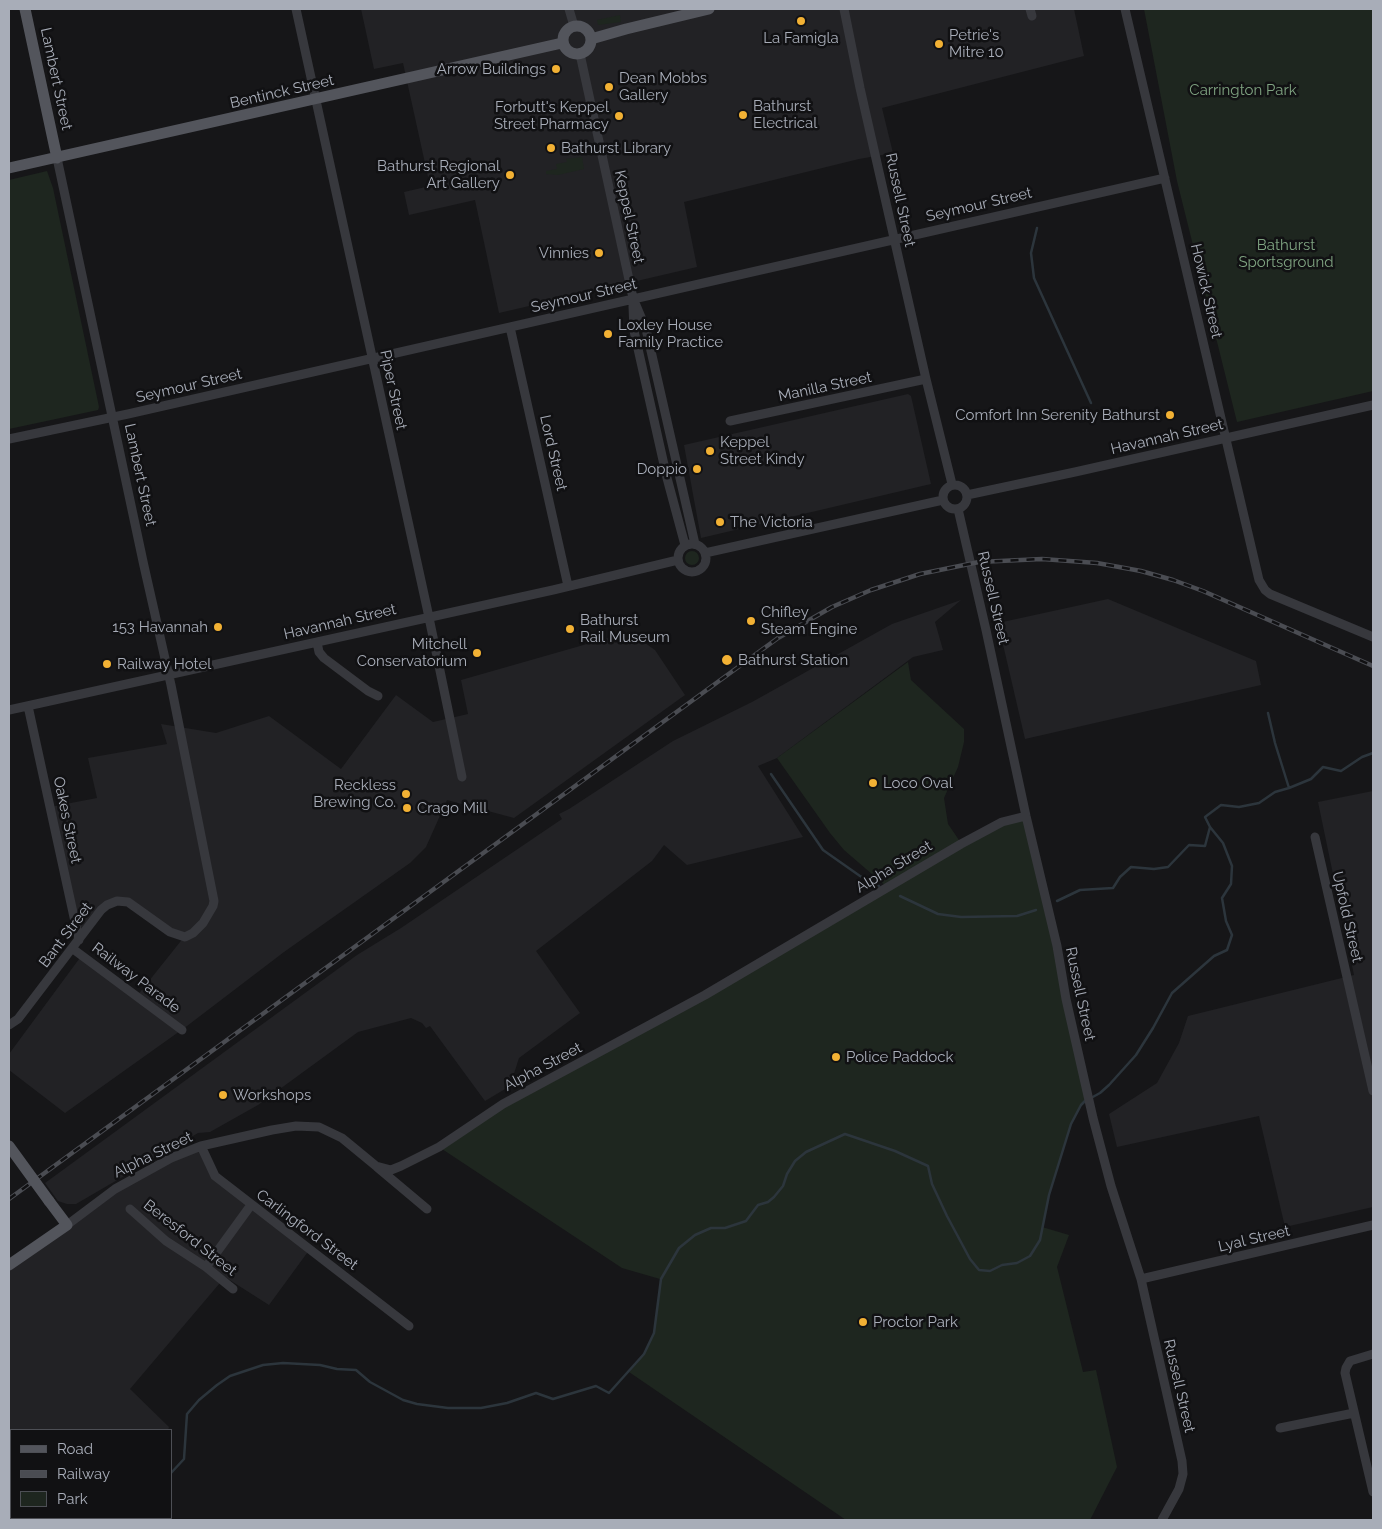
<!DOCTYPE html>
<html>
<head>
<meta charset="utf-8">
<style>
	body { margin:0 }
	#map { position:relative; width:1382px; height:1529px; overflow:hidden; background:#161618; font-family:Raleway,sans-serif }
	canvas { display:block }
	.frame { position:absolute; inset:0; border:10px solid #a8adb8; pointer-events:none }
	.legend { position:absolute; left:10px; top:1429px; width:162px; height:90px; box-sizing:border-box; background:#111113; border:1px solid #4d4f55; margin:0; padding:6px 9px; list-style:none; font-size:15px; color:#a8adb8 }
	.legend li { display:flex; align-items:center; gap:10px; height:25px }
	.legend b { width:25px; border:1px solid #4d4f55 }
</style>
</head>
<body>
<div id="map">
<canvas width="1382" height="1529"></canvas>
<div class="frame"></div>
<ul class="legend">
<li><b style="height:6px;background:#53555c"></b>Road</li>
<li><b style="height:6px;background:#4a4c52"></b>Railway</li>
<li><b style="height:14px;background:#1e261f"></b>Park</li>
</ul>
</div>
<script>
const context = document.querySelector('canvas').getContext('2d');
context.lineJoin = 'round';
function fill(path, color) {
  context.fillStyle = color;
  context.fill(path, 'evenodd');
}
function shape(rows) {
  const path = new Path2D();
  for (const r of rows) {
    if (r.length === 3) {
      path.moveTo(r[0] + r[2], r[1]);
      path.arc(r[0], r[1], r[2], 0, 2 * Math.PI);
      continue;
    }
    path.moveTo(r[0], r[1]);
    for (let i = 2; i < r.length; i += 2) path.lineTo(r[i], r[i + 1]);
  }
  return path;
}
function trace(path, color, width, dash) {
  context.strokeStyle = color;
  context.lineWidth = width;
  context.lineCap = dash ? 'butt' : 'round';
  context.setLineDash(dash || []);
  context.stroke(path);
}
function label(font, color, halo, rows, align = 'center') {
  context.font = font + ' Raleway,sans-serif';
  context.lineWidth = 5;
  context.setLineDash([]);
  context.textBaseline = 'middle';
  context.strokeStyle = halo;
  context.fillStyle = color;
  for (const [text, x, y, turn = 0] of rows) {
    context.save();
    context.translate(x, y);
    context.rotate((+turn || 0) * Math.PI / 180);
    context.textAlign = isNaN(turn) ? turn : align;
    if (halo) context.strokeText(text, 0, 0);
    context.fillText(text, 0, 0);
    context.restore();
  }
}
const built = shape([
	[361,9,1074,9,1084,56,882,108,893,153,859,159,684,202,697,267,499,313,475,200,409,215,404,192,430,186,403,63,374,69],
	[908,394,911,396,931,484,701,538,684,445],
	[1108,599,1256,661,1261,685,1025,739,998,623],
	[961,600,935,622,943,650,913,657,777,758,758,766,803,837,687,865,664,845,652,861,536,951,580,1013,519,1058,510,1086,485,1101,430,1026,426,1028,422,1023,411,1018,358,1032,258,1105,210,1132,198,1133,76,1204,67,1204,58,1201,45,1183,357,955,401,928,562,819,559,814,569,809,673,741,752,702,892,624],
	[629,632,655,650,685,695,514,818,447,800,426,847,410,863,284,952,187,1026,65,1113,9,1070,9,1054,82,955,137,996,184,937,138,908,111,902,79,940,50,807,97,798,88,758,167,744,161,724,216,733,269,716,341,769,396,695,433,722,468,714,461,680],
	[1373,791,1373,1207,1285,1227,1259,1116,1117,1147,1109,1114,1157,1083,1179,1043,1188,1016,1354,975,1318,802],
	[201,1146,215,1176,310,1249,269,1305,225,1277,130,1389,169,1427,168,1430,11,1430,11,1518,129,1518,128,1520,9,1520,9,1265,103,1197]
]);
const green = shape([
	[1144,9,1373,9,1373,391,1237,422,1177,181],
	[620,15,621,22,598,25,597,20],
	[582,157,584,169,558,175,546,174,546,171,557,169,556,164,567,162,566,159],
	[47,171,53,188,99,407,98,410,9,429,9,180],
	[692,558,7],
	[908,662,911,680,964,729,964,742,958,767,944,798,948,824,961,843,1026,816,1086,1099,1081,1105,1071,1124,1049,1195,1042,1227,1069,1235,1057,1267,1083,1372,1096,1370,1117,1467,1090,1520,846,1520,629,1372,644,1354,654,1333,660,1279,622,1268,439,1147,503,1104,634,1034,887,887,844,850,830,833,777,758]
]);
const stream = shape([
	[1037,228,1031,253,1034,278,1091,403],
	[1268,713,1275,743,1289,788],
	[771,774,823,850,860,876,879,886],
	[900,896,938,914,961,917,1017,916,1036,910],
	[1057,901,1080,890,1113,888,1120,877,1131,867,1154,869,1168,867,1189,845,1205,846,1210,827],
	[1091,1098,1100,1093,1109,1085,1136,1055,1153,1028,1172,993,1214,956,1227,950,1232,935,1226,921,1222,898,1231,884,1232,866,1223,843,1210,827,1205,817,1221,805,1239,807,1259,803,1275,792,1289,788,1311,779,1323,767,1341,771,1362,757,1373,753],
	[171,1473,184,1459,187,1414,199,1400,217,1385,230,1376,263,1365,283,1363,320,1365,337,1369,356,1370,370,1382,403,1400,417,1404,448,1408,481,1408,507,1403,536,1393,553,1399,596,1386,609,1393,644,1354,654,1333,661,1279,679,1248,695,1235,711,1228,725,1228,746,1221,758,1205,768,1202,774,1197,783,1186,787,1174,795,1161,806,1152,845,1134,895,1151,928,1166,932,1184,947,1216,970,1259,979,1270,990,1271,1002,1265,1017,1263,1030,1256,1040,1240,1049,1195,1071,1124,1081,1105,1086,1100],
	[157,1520,158,1518]
]);
const minor = shape([
	[296,9,427,608,462,777],
	[569,9,574,26],
	[844,9,860,88,926,379,952,484],
	[1030,9,1032,16],
	[1125,9,1259,580,1265,590,1270,594,1373,637],
	[580,54,633,298,646,329,695,544],
	[633,306,634,331,667,478,685,545],
	[510,327,568,586],
	[730,421,926,379],
	[9,439,128,414,1165,178],
	[955,497,12],
	[967,495,1075,472,1373,405],
	[958,509,986,630,1026,816,1057,946,1066,999,1093,1118,1111,1186,1141,1279,1182,1461,1183,1474,1179,1489,1162,1520],
	[692,558,14],
	[705,553,943,500],
	[317,642,319,652,324,658,368,691,378,696],
	[28,706,79,940],
	[9,710,553,590,678,560],
	[1315,837,1373,1091],
	[73,949,182,1030],
	[9,1025,18,1019,101,910,107,905,117,901,128,902,170,932,185,937,193,933,203,923,213,906,214,901,171,685,144,566,57,158],
	[201,1146,215,1176,409,1326],
	[377,1167,427,1209],
	[130,1209,166,1241,206,1267,233,1289],
	[67,1225,115,1189,171,1158,201,1146,272,1130,296,1126,319,1127,342,1138,376,1166,391,1170,401,1166,439,1147,503,1104,705,995,961,844,1002,822,1026,816],
	[206,1267,251,1205],
	[1141,1279,1373,1225],
	[1373,1354,1350,1361,1346,1368,1345,1373,1373,1492],
	[1280,1428,1354,1413]
]);
const major = shape([
	[25,9,57,158],
	[577,40,14],
	[591,39,626,29,709,9],
	[9,168,562,43],
	[9,1265,67,1225,49,1201]
]);
const rail = shape([
	[9,1199,778,638,832,607,871,590,920,574,979,562,1042,559,1097,563,1141,571,1173,580,1203,591,1373,666]
]);
const majorBridge = shape([
	[9,1146,49,1201]
]);
const markers = [
	[801,21,5,"#f2b134"],
	[939,44,5,"#f2b134"],
	[556,69,5,"#f2b134"],
	[609,87,5,"#f2b134"],
	[743,115,5,"#f2b134"],
	[619,116,5,"#f2b134"],
	[551,148,5,"#f2b134"],
	[510,175,5,"#f2b134"],
	[599,253,5,"#f2b134"],
	[608,334,5,"#f2b134"],
	[1170,415,5,"#f2b134"],
	[710,451,5,"#f2b134"],
	[697,469,5,"#f2b134"],
	[720,522,5,"#f2b134"],
	[751,621,5,"#f2b134"],
	[218,627,5,"#f2b134"],
	[570,629,5,"#f2b134"],
	[477,653,5,"#f2b134"],
	[727,660,6,"#f2b134"],
	[107,664,5,"#f2b134"],
	[873,783,5,"#f2b134"],
	[406,794,5,"#f2b134"],
	[407,808,5,"#f2b134"],
	[836,1057,5,"#f2b134"],
	[223,1095,5,"#f2b134"],
	[863,1322,5,"#f2b134"]
];
const poiNames = [
	["Petrie's",949,35],
	["Mitre 10",949,52],
	["La Famigla",801,38,"center"],
	["Arrow Buildings",546,69,"right"],
	["Dean Mobbs",619,78],
	["Gallery",619,95],
	["Bathurst",753,106],
	["Electrical",753,123],
	["Forbutt's Keppel",609,107,"right"],
	["Street Pharmacy",609,124,"right"],
	["Bathurst Library",561,148],
	["Bathurst Regional",500,166,"right"],
	["Art Gallery",500,183,"right"],
	["Vinnies",589,253,"right"],
	["Loxley House",618,325],
	["Family Practice",618,342],
	["Comfort Inn Serenity Bathurst",1160,415,"right"],
	["Keppel",720,442],
	["Street Kindy",720,459],
	["Doppio",687,469,"right"],
	["The Victoria",730,522],
	["Chifley",761,612],
	["Steam Engine",761,629],
	["Bathurst",580,620],
	["Rail Museum",580,637],
	["153 Havannah",208,627,"right"],
	["Mitchell",467,644,"right"],
	["Conservatorium",467,661,"right"],
	["Bathurst Station",738,660],
	["Railway Hotel",117,664],
	["Loco Oval",883,783],
	["Reckless",396,785,"right"],
	["Brewing Co.",396,802,"right"],
	["Crago Mill",417,808],
	["Police Paddock",846,1057],
	["Workshops",233,1095],
	["Proctor Park",873,1322]
];
const streetNames = [
	["Lambert Street",56,79,78],
	["Bentinck Street",282,92,-13],
	["Russell Street",900,200,78],
	["Seymour Street",979,205,-13],
	["Keppel Street",629,217,78],
	["Howick Street",1206,291,77],
	["Seymour Street",584,296,-13],
	["Seymour Street",189,386,-13],
	["Manilla Street",825,387,-12],
	["Piper Street",393,390,78],
	["Havannah Street",1167,437,-13],
	["Lord Street",553,453,77],
	["Lambert Street",140,475,78],
	["Russell Street",993,598,77],
	["Havannah Street",340,622,-13],
	["Oakes Street",67,820,78],
	["Alpha Street",894,867,-31],
	["Upfold Street",1347,917,77],
	["Bant Street",66,935,-53],
	["Railway Parade",136,978,37],
	["Russell Street",1080,994,78],
	["Alpha Street",543,1067,-28],
	["Alpha Street",153,1155,-26],
	["Carlingford Street",307,1230,37],
	["Beresford Street",190,1238,38],
	["Lyal Street",1254,1239,-13],
	["Russell Street",1179,1386,77]
];
const parkNames = [
	["Carrington Park",1243,90],
	["Bathurst",1286,245],
	["Sportsground",1286,262]
];
fill(built, '#222225');
fill(green, '#1e261f');
trace(stream, '#2c353c', 2.5);
trace(minor, '#37383d', 9);
trace(major, '#53555c', 11);
trace(rail, '#4a4c52', 4.5);
trace(rail, '#111113', 2.5, [8]);
trace(majorBridge, '#53555c', 11);
for (const [x, y, r, color] of markers) {
  const dot = new Path2D();
  dot.arc(x, y, r, 0, 2 * Math.PI);
  context.fillStyle = color;
  context.fill(dot);
  trace(dot, '#111113', 2);
}
label('15px', '#a8adb8', '#111113', poiNames, 'left');
label('15px', '#a8adb8', '#111113', streetNames);
label('15px', '#7fa381', '#111113', parkNames);
</script>
</body>
</html>
